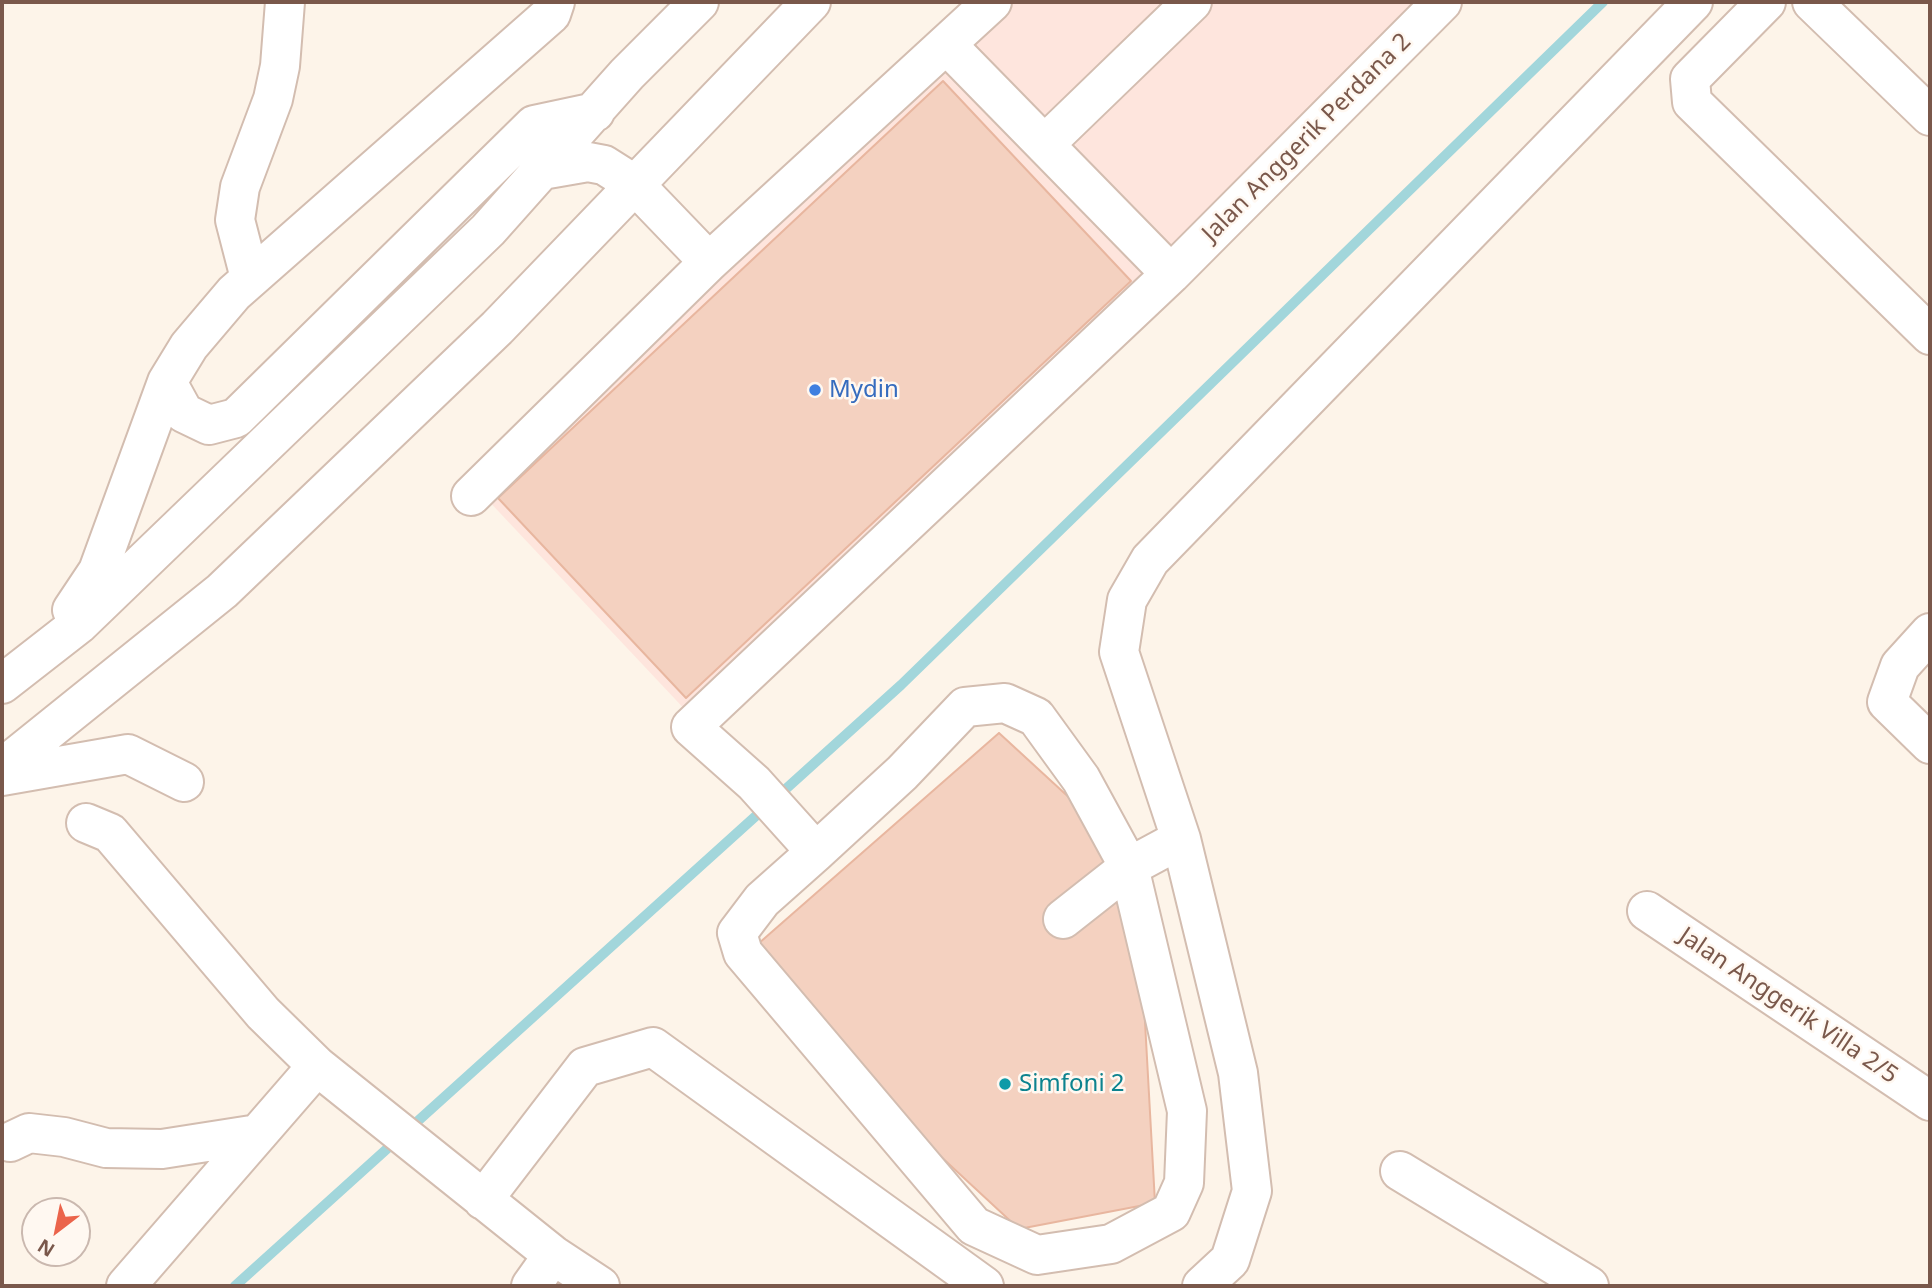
<!DOCTYPE html>
<html>
<head>
<meta charset="utf-8">
<style>
	body { margin:0 }
	#map { position:relative; width:1932px; height:1288px; overflow:hidden; background:#fdf4e9; font-family:"Noto Sans",sans-serif }
	canvas { display:block }
	.frame { position:absolute; inset:0; border:4px solid #7a584b; pointer-events:none }
	.north { position:absolute; left:21px; top:1197px; width:70px; height:70px; box-sizing:border-box; background:#fff8f1; border:2px solid #cab8af; border-radius:50%; rotate:212deg; font-size:19px; font-weight:700; line-height:28px; text-align:center; color:#7a584b }
	.north::after { content:''; display:block; margin:auto; width:24px; height:32px; background:#eb644b; clip-path:polygon(50% 0,100% 100%,50% 72%,0 100%) }
</style>
</head>
<body>
<div id="map">
<canvas width="1932" height="1288"></canvas>
<div class="frame"></div>
<div class="north">N</div>
</div>
<script>
const context = document.querySelector('canvas').getContext('2d');
context.lineJoin = 'round';
function fill(path, color) {
  context.fillStyle = color;
  context.fill(path, 'evenodd');
}
function shape(rows) {
  const path = new Path2D();
  for (const r of rows) {
    path.moveTo(r[0], r[1]);
    for (let i = 2; i < r.length; i += 2) path.lineTo(r[i], r[i + 1]);
  }
  return path;
}
function trace(path, color, width, dash) {
  context.strokeStyle = color;
  context.lineWidth = width;
  context.lineCap = dash ? 'butt' : 'round';
  context.setLineDash(dash || []);
  context.stroke(path);
}
function label(font, color, halo, rows, align = 'center') {
  context.font = font + ' "Noto Sans",sans-serif';
  context.lineWidth = 5;
  context.setLineDash([]);
  context.textBaseline = 'middle';
  context.strokeStyle = halo;
  context.fillStyle = color;
  for (const [text, x, y, turn = 0] of rows) {
    context.save();
    context.translate(x, y);
    context.rotate((+turn || 0) * Math.PI / 180);
    context.textAlign = isNaN(turn) ? turn : align;
    if (halo) context.strokeText(text, 0, 0);
    context.fillText(text, 0, 0);
    context.restore();
  }
}
const commercial = shape([
	[1008,2,1421,2,1047,380,691,716,484,496]
]);
const stream = shape([
	[235,1286,901,685,1603,2]
]);
const building = shape([
	[943,81,1131,281,686,698,498,498,943,81],
	[999,733,1136,859,1155,1203,1019,1229,734,965,999,733]
]);
const minor = shape([
	[1766,2,1690,79,1692,102,1930,335],
	[1812,2,1930,116],
	[947,45,1171,274],
	[1045,144,1192,2],
	[542,170,588,162,604,165,634,184,709,262],
	[250,278,235,220,240,187,273,99,280,66,285,2],
	[167,382,184,413,209,425,236,418,534,125,595,112],
	[471,496,709,262,992,2],
	[72,610,98,571,167,382,189,346,234,293,551,14,555,2],
	[1930,633,1900,666,1887,702,1930,744],
	[2,684,79,624,488,230,627,74,699,2],
	[2,768,222,591,497,328,811,2],
	[2,776,128,754,184,782],
	[86,823,110,833,263,1013,317,1066,553,1255,600,1286],
	[816,852,762,900,737,933,743,953,974,1226,1037,1255,1111,1244,1171,1212,1184,1183,1187,1111,1129,867,1081,779,1036,717,1005,703,965,707,902,773,816,852,754,783,691,727,1171,274,1442,2],
	[1647,911,1930,1101],
	[1063,919,1129,867,1181,839],
	[10,1142,29,1133,64,1137,106,1148,162,1149,258,1134],
	[1400,1171,1589,1286],
	[483,1200,585,1067,653,1047,984,1286],
	[126,1286,317,1066],
	[531,1286,553,1255],
	[1202,1286,1230,1260,1252,1191,1238,1073,1181,839,1119,652,1127,600,1150,560,1693,2]
]);
const markers = [
	[815,390,7,"#3f7fe0"],
	[1005,1084,7,"#0f9aa8"]
];
const streetNames = [
	["Jalan Anggerik Perdana 2",1307,138,-45],
	["Jalan Anggerik Villa 2/5",1788,1006,34]
];
const shopNames = [
	["Mydin",829,390]
];
const cultureNames = [
	["Simfoni 2",1019,1084]
];
fill(commercial, '#fee5dd');
trace(stream, '#a2d6db', 10);
fill(building, '#f4d1c0');
trace(building, '#e8b69f', 2);
trace(minor, '#d3bdb0', 42);
trace(minor, '#fff', 38);
for (const [x, y, r, color] of markers) {
  const dot = new Path2D();
  dot.arc(x, y, r, 0, 2 * Math.PI);
  context.fillStyle = color;
  context.fill(dot);
  trace(dot, '#fff8f1', 2.5);
}
label('24px', '#7a584b', '#fff8f1', streetNames);
label('24px', '#366cbe', '#fff8f1', shopNames, 'left');
label('24px', '#0d838f', '#fff8f1', cultureNames, 'left');
</script>
</body>
</html>
